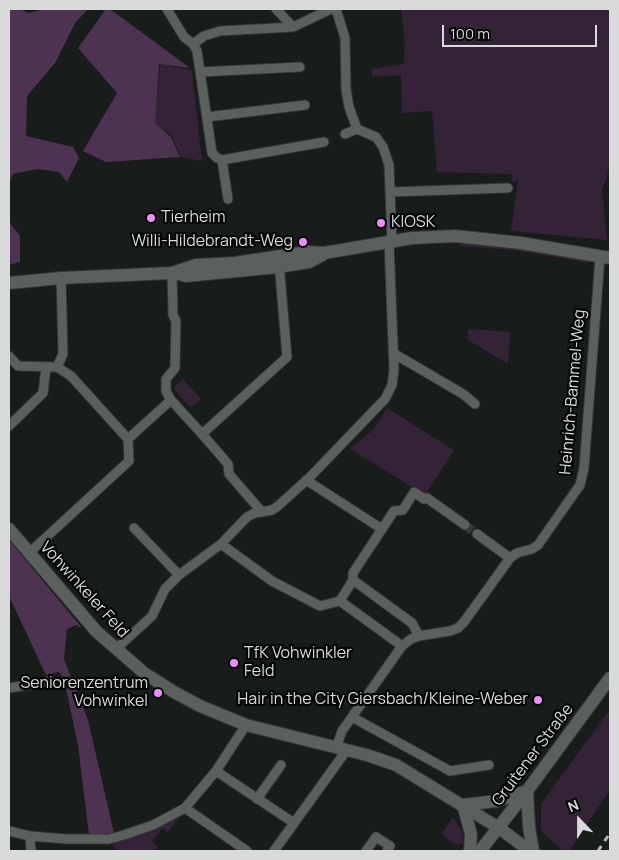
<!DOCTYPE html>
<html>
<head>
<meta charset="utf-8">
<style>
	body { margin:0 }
	#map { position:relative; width:619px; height:860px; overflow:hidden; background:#181c1b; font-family:Manrope,sans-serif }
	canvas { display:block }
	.frame { position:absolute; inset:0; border:10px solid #d8dbda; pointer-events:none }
	.north { position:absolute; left:554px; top:795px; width:50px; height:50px; -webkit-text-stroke:4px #050606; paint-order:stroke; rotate:338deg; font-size:14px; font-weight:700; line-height:20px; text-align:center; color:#d8dbda }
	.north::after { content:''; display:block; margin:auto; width:18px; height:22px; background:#d8dbda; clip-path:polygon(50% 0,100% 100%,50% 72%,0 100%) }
	.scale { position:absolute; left:442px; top:25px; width:155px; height:22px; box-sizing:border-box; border:2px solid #d8dbda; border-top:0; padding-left:6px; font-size:15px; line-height:18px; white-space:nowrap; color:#d8dbda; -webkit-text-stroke:4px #050606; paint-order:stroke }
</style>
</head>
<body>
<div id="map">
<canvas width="619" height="860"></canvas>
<div class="frame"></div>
<div class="north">N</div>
<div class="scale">100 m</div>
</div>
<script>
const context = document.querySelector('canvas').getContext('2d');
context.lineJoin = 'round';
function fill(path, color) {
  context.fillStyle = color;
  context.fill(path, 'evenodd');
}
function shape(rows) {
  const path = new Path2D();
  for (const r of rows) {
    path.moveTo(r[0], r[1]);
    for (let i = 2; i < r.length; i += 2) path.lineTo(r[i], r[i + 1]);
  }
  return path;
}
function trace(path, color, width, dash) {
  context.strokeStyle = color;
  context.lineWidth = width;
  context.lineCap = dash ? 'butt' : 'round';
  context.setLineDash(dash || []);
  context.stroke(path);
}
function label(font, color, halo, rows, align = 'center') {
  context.font = font + ' Manrope,sans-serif';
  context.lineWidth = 4.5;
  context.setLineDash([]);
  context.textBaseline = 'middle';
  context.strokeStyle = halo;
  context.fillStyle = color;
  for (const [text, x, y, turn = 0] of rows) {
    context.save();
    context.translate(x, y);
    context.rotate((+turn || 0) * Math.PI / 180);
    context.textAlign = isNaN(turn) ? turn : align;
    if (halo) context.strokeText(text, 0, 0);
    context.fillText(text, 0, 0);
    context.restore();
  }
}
const green = shape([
	[401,9,610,9,610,166,602,190,607,240,511,231,518,180,513,183,511,174,437,172,432,111,402,113,401,75,372,77,371,69,404,64,405,44],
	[160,64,192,70,202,161,181,157,171,135,154,123],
	[460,242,476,242,585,260,590,263,513,250,459,246],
	[468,329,510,332,508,364,468,340],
	[183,379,201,399,191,408,173,388],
	[387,408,454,450,425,495,350,449,373,430],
	[610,709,610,790,569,851,563,851,541,831,541,804],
	[181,814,168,832,162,828,152,842,158,847,155,851,118,851,111,843,154,830],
	[453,817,462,831,463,844,457,845,444,836,443,832]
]);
const forest = shape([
	[9,9,19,9,29,13,45,9,88,9,75,23,55,63,27,96,26,136,73,147,79,158,67,182,59,172,37,169,13,174,9,185],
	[106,9,110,9,190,68,159,64,155,123,171,137,180,157,106,162,83,151,117,93,78,48],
	[9,222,20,236,20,262,9,265],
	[9,540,82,628,76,625,67,629,64,659,88,720,114,833,89,835,78,745,64,679,59,672,46,675,9,596]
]);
const streetTunnel = shape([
	[465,525,477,534]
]);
const street = shape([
	[167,9,184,37,193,44,204,36,220,31,293,27,331,9],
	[276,9,293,27],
	[336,9,345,38,346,89,349,107,357,129,376,137,383,147,389,165,392,241],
	[193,44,197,51,212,153,217,158,222,160,228,199],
	[200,72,300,67],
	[207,117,305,105],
	[345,134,357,129],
	[222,160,324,142],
	[390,192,508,188],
	[393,353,463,394,475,404],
	[9,356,18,366,57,367,71,376,128,439],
	[57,367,63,354,61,278],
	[171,400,166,391,166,379,175,368,176,321,173,315,172,273],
	[9,426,43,393,46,367],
	[202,434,228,464,229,474,262,512],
	[306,480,382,529,394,511,403,510,414,492,424,499,427,498,465,525],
	[134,528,179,575],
	[477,534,510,558],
	[221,544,272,581,320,606,340,601],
	[29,553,129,461,128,439,171,400,202,434,287,357,280,274,278,267],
	[353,580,353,573,382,529],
	[402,646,340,601,353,580,412,623,419,636],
	[116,649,152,616,165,589,179,575,221,544,247,517,255,513,272,510,278,506,310,477,385,399,392,385,394,370,389,242],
	[9,688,51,681],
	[352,717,450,771,489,765],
	[336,748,342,731,402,646,411,639,419,636,450,631,458,628,464,622,510,558,517,553,532,549,538,545,580,485,584,468,600,257],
	[216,771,294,823],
	[257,799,281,765],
	[185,808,247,851],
	[9,831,30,836,67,839,109,839,124,835,153,825,185,808,195,796,216,771,246,725],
	[30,836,31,851],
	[274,851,346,751],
	[366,851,376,837,390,846,387,851]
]);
const secondary = shape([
	[175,273,186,276,278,267,309,262,324,254],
	[9,283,61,278,172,273,196,265,234,263,308,252,324,253,412,238,455,236,521,243,610,258],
	[9,529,96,631,144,673,174,692,200,706,246,725,367,755,396,765,499,828,530,851],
	[527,791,529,827,533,851],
	[463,805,497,801,527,791],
	[463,805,471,834,470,851],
	[480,851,527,791,610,678]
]);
const rail = shape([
	[598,851,610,833]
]);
const markers = [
	[151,218,5,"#eb8dfb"],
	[381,223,5,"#eb8dfb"],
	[303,242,5,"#eb8dfb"],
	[234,663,5,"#eb8dfb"],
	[158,693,5,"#eb8dfb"],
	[538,700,5,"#eb8dfb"]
];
const poiNames = [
	["Tierheim",161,218],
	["KIOSK",391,223],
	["Willi-Hildebrandt-Weg",293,242,"right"],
	["TfK Vohwinkler",244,654],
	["Feld",244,672],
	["Seniorenzentrum",148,684,"right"],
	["Vohwinkel",148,702,"right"],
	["Hair in the City Giersbach/Kleine-Weber",528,700,"right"]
];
const streetNames = [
	["Heinrich-Bammel-Weg",573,392,-85],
	["Vohwinkeler Feld",84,590,48],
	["Gruitener Straße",533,755,-53]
];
fill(green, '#342336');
fill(forest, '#4d3351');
trace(streetTunnel, '#353938', 9, [9, 4.5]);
trace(street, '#333635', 11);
trace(secondary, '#333635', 14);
trace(street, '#5b605e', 9);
trace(secondary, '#5b605e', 12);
trace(rail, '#b8bbba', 3, [6, 6]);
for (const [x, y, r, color] of markers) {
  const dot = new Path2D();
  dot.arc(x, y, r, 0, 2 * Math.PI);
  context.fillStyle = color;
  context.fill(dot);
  trace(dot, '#050606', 2);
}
label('16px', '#d8dbda', '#050606', poiNames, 'left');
label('16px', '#d8dbda', '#050606', streetNames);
</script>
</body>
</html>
